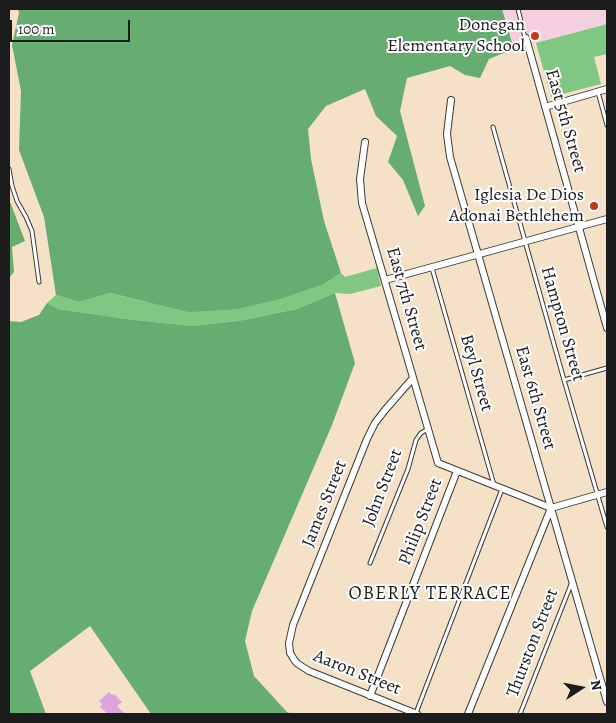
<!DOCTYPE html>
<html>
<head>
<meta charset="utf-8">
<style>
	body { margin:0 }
	#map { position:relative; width:616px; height:723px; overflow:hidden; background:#f5e1c8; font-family:Alegreya,serif }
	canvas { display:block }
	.frame { position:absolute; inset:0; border:10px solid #1c1c1c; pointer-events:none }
	.north { position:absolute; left:556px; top:663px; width:50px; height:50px; -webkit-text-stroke:4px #fff; paint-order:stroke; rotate:79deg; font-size:14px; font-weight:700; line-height:20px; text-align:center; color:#1c1c1c }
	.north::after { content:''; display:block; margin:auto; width:18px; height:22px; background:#1c1c1c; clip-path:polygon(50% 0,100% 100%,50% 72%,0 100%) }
	.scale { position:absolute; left:10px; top:20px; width:120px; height:22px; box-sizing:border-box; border:2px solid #1c1c1c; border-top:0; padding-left:6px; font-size:15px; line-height:18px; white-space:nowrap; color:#1c1c1c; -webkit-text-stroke:4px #fff; paint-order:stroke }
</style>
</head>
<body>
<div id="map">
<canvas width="616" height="723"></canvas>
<div class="frame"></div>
<div class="north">N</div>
<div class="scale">100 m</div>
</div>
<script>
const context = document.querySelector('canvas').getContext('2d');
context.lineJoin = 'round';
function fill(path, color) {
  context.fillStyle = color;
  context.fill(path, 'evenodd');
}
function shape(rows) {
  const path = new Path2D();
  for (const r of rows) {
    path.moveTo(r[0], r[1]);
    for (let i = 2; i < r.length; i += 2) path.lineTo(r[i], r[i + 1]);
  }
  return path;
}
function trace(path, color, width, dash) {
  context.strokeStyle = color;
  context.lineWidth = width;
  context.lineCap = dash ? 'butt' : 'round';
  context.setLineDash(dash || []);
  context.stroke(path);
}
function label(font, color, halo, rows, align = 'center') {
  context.font = font + ' Alegreya,serif';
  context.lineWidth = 4;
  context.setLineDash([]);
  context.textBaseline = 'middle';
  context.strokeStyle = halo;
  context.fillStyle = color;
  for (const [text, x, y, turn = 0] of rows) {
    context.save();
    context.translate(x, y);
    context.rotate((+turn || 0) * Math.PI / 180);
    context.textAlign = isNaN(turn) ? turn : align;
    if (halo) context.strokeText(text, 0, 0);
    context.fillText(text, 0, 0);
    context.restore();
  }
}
const built = shape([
	[502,9,607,9,607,23,514,49]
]);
const green = shape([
	[607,24,607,54,594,57,601,84,551,97,536,43],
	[377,268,381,286,350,294,335,293,297,309,238,321,192,326,126,319,58,309,47,303,56,295,79,302,110,293,147,302,324,284,341,273,345,277]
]);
const forest = shape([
	[18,9,502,9,514,49,489,59,480,78,465,75,450,66,407,78,400,111,425,206,418,216,403,180,388,162,397,136,376,116,365,89,326,106,308,129,311,159,324,221,341,273,324,284,280,299,237,309,189,312,110,293,79,302,56,295,44,217,19,150,21,91,12,45,19,13],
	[9,199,25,241,12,247,14,272,9,278],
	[335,293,355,363,332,425,252,611,245,641,254,676,287,712,292,714,151,714,90,626,30,671,46,714,9,714,9,321,21,322,39,315,47,303,58,309,126,319,192,326,238,321,297,309]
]);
const building = shape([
	[109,692,112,695,114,694,122,702,117,706,125,714,108,714,100,707,102,704,99,701]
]);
const service = shape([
	[518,9,525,38],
	[598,92,607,125],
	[493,127,564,380,607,527],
	[9,169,12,186,17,201,26,217,32,231,39,282],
	[432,268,494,485],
	[564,380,607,368],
	[370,563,408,469,416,440,421,433,428,429],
	[416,713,502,489],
	[520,714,572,582]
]);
const minor = shape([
	[526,38,607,328],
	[451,100,447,134,450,157,551,508,607,702],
	[545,107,607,89],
	[365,142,360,179,362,203,438,463,551,508],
	[385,280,607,219],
	[413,378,385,410,375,423,367,439,293,625,289,643,290,653,295,661,298,664,309,671,417,714],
	[551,508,607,492],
	[370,696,457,471],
	[468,714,551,508]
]);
const markers = [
	[535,36,5,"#c8321e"],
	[594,206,5,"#c8321e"]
];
const poiNames = [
	["Donegan",525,26],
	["Elementary School",525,47],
	["Iglesia De Dios",584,196],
	["Adonai Bethlehem",584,217]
];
const streetNames = [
	["East 5th Street",565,121,74],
	["East 7th Street",406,299,74],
	["Hampton Street",562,324,74],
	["Beyl Street",476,373,74],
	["East 6th Street",535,398,74],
	["John Street",383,488,-69],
	["James Street",325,504,-68],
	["Philip Street",421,522,-69],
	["Thurston Street",533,643,-69],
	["Aaron Street",357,673,22]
];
const neighbourhoodNames = [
	["OBERLY TERRACE",430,594]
];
fill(built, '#f3cfe0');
fill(green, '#7fc783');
fill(forest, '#67ac71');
fill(building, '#dca6dd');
trace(service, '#3d3a36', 5);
trace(minor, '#3d3a36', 8);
trace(service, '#fff', 3);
trace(minor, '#fff', 6);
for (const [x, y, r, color] of markers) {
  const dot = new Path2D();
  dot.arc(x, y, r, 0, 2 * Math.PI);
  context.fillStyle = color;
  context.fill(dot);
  trace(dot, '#fff', 2);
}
label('18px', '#1c1c1c', '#fff', poiNames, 'right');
label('18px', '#1c1c1c', '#fff', streetNames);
context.letterSpacing = '1px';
label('19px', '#1c1c1c', '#fff', neighbourhoodNames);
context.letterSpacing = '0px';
</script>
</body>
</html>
